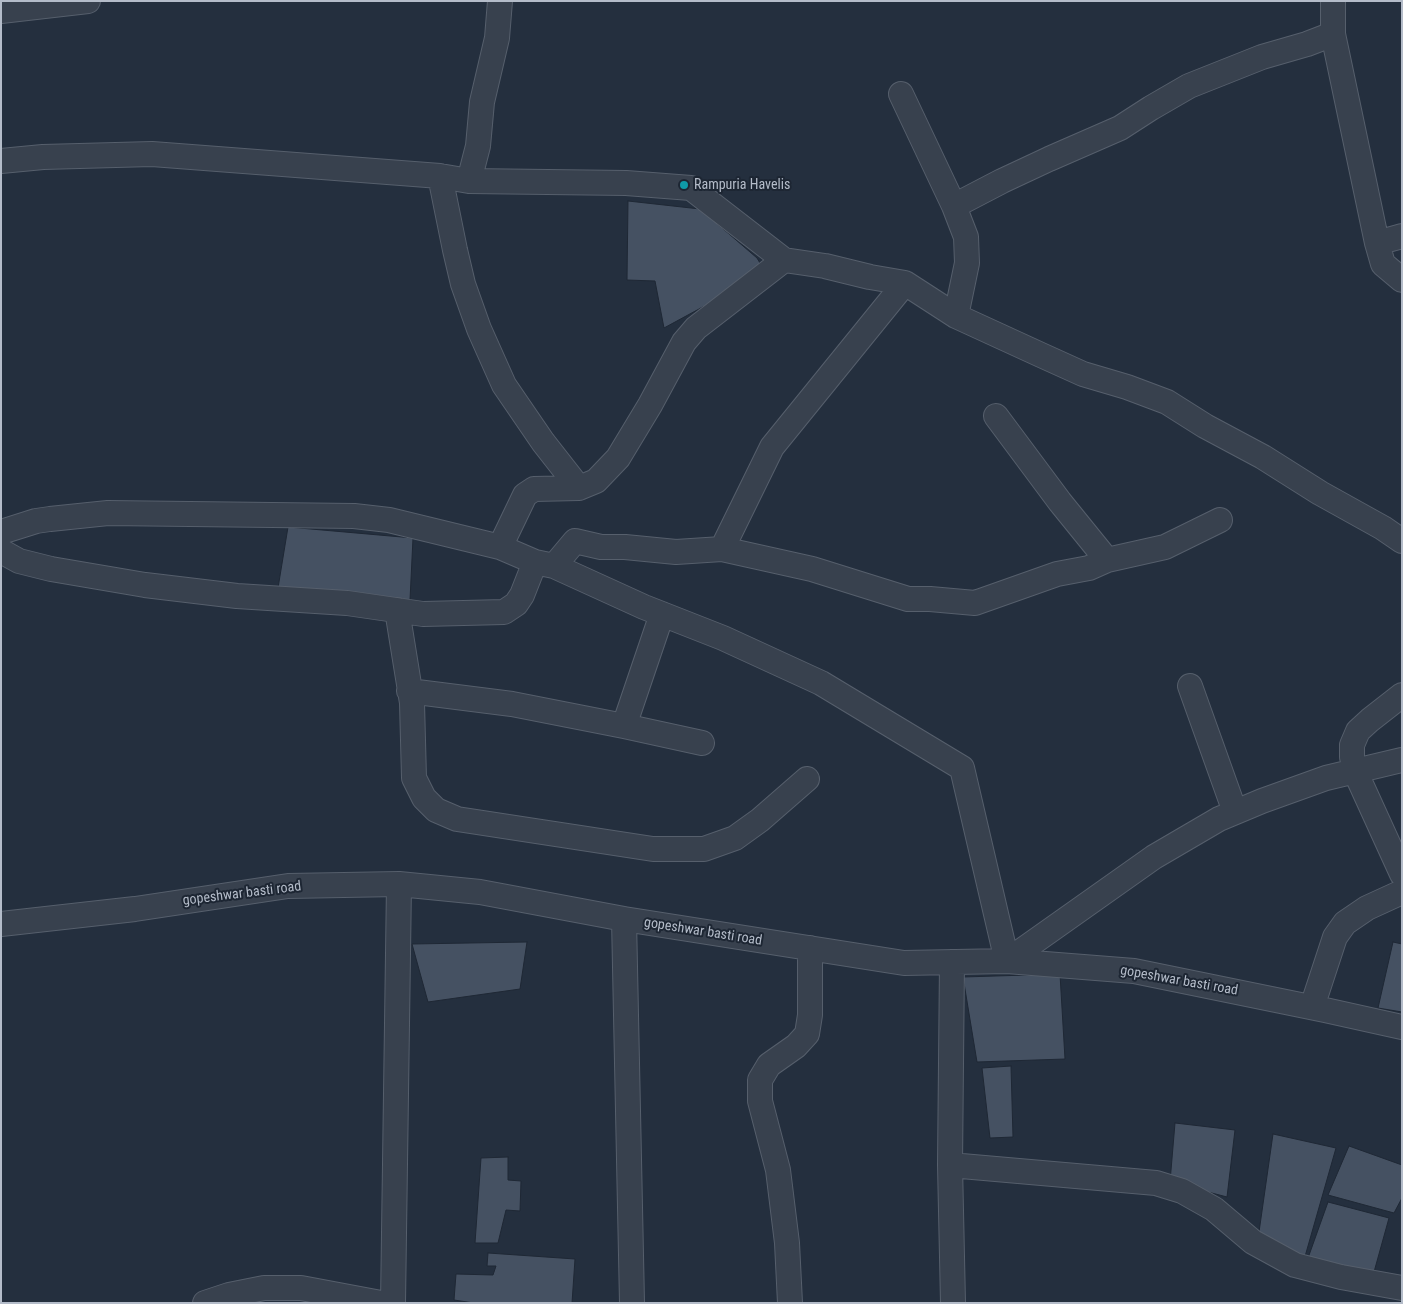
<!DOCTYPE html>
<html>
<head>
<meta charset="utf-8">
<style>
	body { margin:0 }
	#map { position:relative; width:1403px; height:1304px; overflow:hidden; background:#242f3e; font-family:"Roboto Condensed",sans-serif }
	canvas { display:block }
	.frame { position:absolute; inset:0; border:2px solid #b4bcc9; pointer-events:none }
</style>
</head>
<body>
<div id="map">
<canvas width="1403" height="1304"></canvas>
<div class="frame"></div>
</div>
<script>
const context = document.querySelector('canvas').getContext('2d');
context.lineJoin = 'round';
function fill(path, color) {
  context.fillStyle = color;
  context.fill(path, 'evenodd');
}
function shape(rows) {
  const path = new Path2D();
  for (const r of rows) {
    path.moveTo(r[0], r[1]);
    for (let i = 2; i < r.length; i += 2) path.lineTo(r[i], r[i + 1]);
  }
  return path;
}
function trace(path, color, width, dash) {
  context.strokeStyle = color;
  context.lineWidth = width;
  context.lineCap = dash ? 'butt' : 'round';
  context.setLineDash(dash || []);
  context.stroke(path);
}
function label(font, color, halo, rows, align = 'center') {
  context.font = font + ' "Roboto Condensed",sans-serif';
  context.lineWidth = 4;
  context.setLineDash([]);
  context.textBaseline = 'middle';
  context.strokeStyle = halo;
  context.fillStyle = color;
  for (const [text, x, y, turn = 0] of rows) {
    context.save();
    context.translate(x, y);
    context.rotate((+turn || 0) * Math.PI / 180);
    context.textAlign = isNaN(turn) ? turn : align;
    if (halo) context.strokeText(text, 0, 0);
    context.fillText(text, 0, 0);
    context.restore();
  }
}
const building = shape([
	[628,201,700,209,757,258,763,268,758,277,664,328,655,281,627,280,628,201],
	[288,527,413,538,410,600,278,588,288,527],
	[527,942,520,989,428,1002,412,944,527,942],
	[1393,942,1402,944,1402,1012,1378,1008,1393,942],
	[1060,974,1065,1059,977,1062,963,977,1060,974],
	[1011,1066,1013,1137,990,1138,982,1068,1011,1066],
	[1175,1123,1235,1130,1227,1197,1170,1182,1175,1123],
	[1273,1134,1336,1148,1304,1260,1258,1239,1273,1134],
	[1349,1146,1402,1165,1402,1198,1394,1213,1328,1195,1349,1146],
	[508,1157,508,1180,521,1181,520,1211,506,1210,498,1243,475,1243,481,1158,508,1157],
	[1328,1202,1389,1218,1374,1272,1308,1258,1328,1202],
	[488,1253,575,1259,572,1303,474,1303,454,1300,456,1274,493,1275,496,1266,487,1266,488,1253]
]);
const street = shape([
	[1333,1,1333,34,1377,243,1383,264,1402,280],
	[1,11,88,1],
	[901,94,954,206,966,237,967,263,956,316],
	[1,161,43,157,152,154,440,176,469,181,626,183,691,188,784,260,825,266,870,277,905,283,956,316,1041,355,1083,374,1127,387,1167,402,1205,426,1263,457,1320,493,1383,528,1402,541],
	[440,176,455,250,463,284,479,329,504,385,543,442,579,488],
	[469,181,478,146,482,102,497,38,500,1],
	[954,206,1002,181,1049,159,1120,128,1151,108,1189,86,1262,57,1307,44,1333,34],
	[1377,243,1402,236],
	[996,416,1060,502,1107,560],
	[1,532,36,521,50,519,108,513,354,516,389,520,500,547,525,495,534,489,579,488,596,481,618,458,650,405,684,342,696,328,784,260],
	[500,547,535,562,554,566,644,607,723,638,821,683,962,768,1007,961,1154,857,1219,819,1262,801,1326,778,1402,760],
	[722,549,772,447,905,283],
	[1,551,19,561,51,569,145,585,237,596,347,603,423,614,504,612,516,604,522,595,535,562],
	[554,566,575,541,601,547,625,547,676,552,722,549,812,569,908,599,930,599,975,603,1057,574,1089,568,1107,560,1165,547,1220,520],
	[397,610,412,703,414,778,424,798,436,810,457,819,653,849,704,849,735,838,760,820,807,779],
	[1190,686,1235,812],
	[409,691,512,704,624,726,702,743],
	[1402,695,1370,720,1358,731,1352,745,1352,757,1355,771,1402,874],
	[624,726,662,614],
	[624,919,632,1303],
	[1,924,135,909,288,886,399,884,480,892,624,919,904,963,1007,961,1134,971,1325,1010,1402,1027],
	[952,962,950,1165,953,1303],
	[1312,1007,1335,937,1345,923,1367,908,1402,892],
	[950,1165,1156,1183,1182,1191,1214,1209,1253,1242,1295,1265,1341,1277,1402,1288],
	[205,1303,229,1295,264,1288,301,1288,381,1303],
	[393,1303,399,884],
	[790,1303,787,1243,778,1170,760,1101,760,1080,769,1065,796,1046,807,1034,810,1015,810,948]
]);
const markers = [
	[684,185,5,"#0f9aa8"]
];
const poiNames = [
	["Rampuria Havelis",694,185]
];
const streetNames = [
	["gopeshwar basti road",242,894,-7],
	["gopeshwar basti road",703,932,9],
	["gopeshwar basti road",1179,981,10]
];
fill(building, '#455162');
trace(building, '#1f2835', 1);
trace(street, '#565f6c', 26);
trace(street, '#38414e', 24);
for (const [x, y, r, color] of markers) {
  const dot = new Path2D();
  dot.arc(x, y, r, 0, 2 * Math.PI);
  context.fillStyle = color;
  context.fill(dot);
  trace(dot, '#1d2633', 2);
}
label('14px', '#b4bcc9', '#1d2633', poiNames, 'left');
label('14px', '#b4bcc9', '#1d2633', streetNames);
</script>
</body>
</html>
